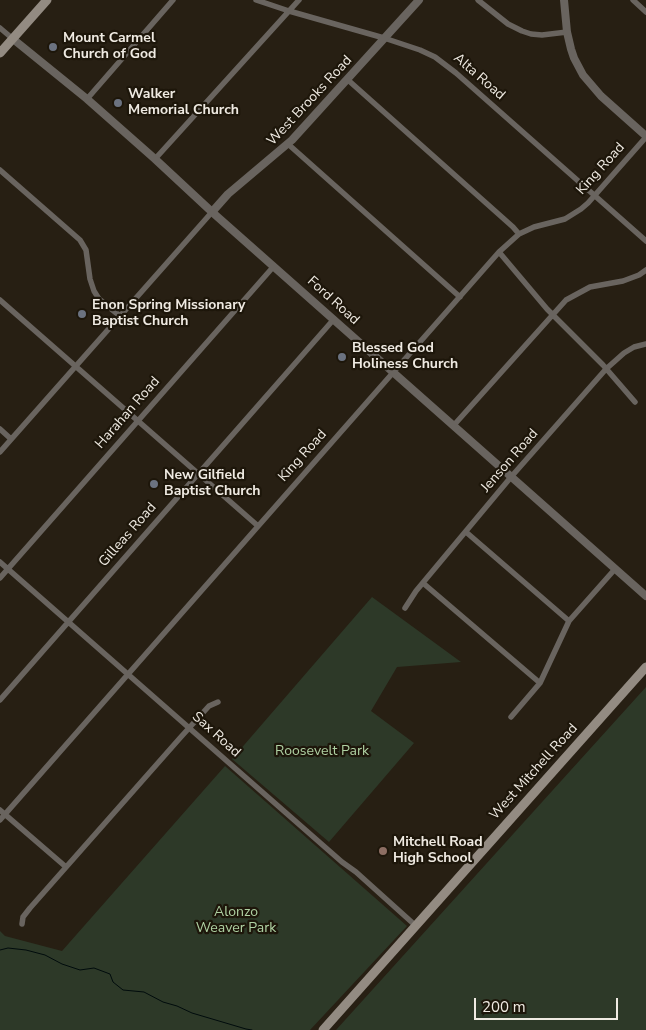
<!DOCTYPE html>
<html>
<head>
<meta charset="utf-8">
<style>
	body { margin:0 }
	#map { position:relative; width:646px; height:1030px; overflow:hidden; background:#271f13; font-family:"Nunito Sans",sans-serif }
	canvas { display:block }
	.scale { position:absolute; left:474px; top:998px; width:144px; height:22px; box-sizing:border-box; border:2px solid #efeae2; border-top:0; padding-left:6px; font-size:15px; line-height:18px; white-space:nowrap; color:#efeae2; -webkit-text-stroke:4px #1d160a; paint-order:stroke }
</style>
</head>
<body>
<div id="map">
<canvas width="646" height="1030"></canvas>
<div class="scale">200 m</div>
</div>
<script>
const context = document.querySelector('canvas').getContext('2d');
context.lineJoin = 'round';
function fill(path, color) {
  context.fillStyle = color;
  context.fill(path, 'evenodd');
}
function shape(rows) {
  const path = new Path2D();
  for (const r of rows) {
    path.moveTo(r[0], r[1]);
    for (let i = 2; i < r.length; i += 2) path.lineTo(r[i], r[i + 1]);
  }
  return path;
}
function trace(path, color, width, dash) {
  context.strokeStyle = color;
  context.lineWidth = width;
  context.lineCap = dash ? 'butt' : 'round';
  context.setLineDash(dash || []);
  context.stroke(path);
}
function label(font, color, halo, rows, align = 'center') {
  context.font = font + ' "Nunito Sans",sans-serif';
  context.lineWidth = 4.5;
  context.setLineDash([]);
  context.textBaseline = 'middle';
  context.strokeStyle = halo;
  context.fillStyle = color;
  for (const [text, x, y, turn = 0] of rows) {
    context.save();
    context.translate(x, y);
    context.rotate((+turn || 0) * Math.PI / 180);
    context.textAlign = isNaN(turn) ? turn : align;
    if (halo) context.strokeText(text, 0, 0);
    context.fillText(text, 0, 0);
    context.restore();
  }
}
const green = shape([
	[372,597,461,662,397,667,371,711,414,743,329,842,232,759],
	[646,687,646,1030,336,1030],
	[225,766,407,926,310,1030,0,1030,0,931,5,936,62,951]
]);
const stream = shape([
	[0,950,8,948,26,950,45,955,62,964,80,970,94,968,110,974,113,982,123,990,144,992,163,1002,177,1006,192,1013,246,1029,252,1030]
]);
const minor = shape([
	[256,0,289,11,384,38,420,50,435,57,456,73,646,241],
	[478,0,508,24,522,31,531,34,542,35,567,32],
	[633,0,646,12],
	[0,28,13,39],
	[348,80,513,227,519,234],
	[87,99,173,0],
	[288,144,460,297],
	[155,159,299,0],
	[0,170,80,240,86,250,90,279,94,291,99,299,120,316],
	[499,252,547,309,603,365,635,402],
	[0,300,258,526],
	[454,425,566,300,590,287,623,281,639,275,646,270],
	[0,429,11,439],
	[0,452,212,212],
	[466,532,569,621],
	[0,562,342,862,356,872,416,926],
	[0,578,274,266],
	[423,583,540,683],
	[405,608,416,591,511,477,606,369,624,353,634,347,646,344],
	[0,700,334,319],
	[511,717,540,683,569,621,615,569],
	[0,810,66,867],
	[0,820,499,252,519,234,534,227,565,219,581,209,588,203,646,137],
	[22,924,23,917,30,908,180,738,209,706,218,702]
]);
const tertiary = shape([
	[564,0,567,32,571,49,574,58,583,75,601,96,646,136],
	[13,39,87,99,155,159,212,212,646,596],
	[212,212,228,194,292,140,419,0]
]);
const secondary = shape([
	[0,53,47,0],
	[323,1030,646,667]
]);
const markers = [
	[53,47,5,"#6b7280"],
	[118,103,5,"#6b7280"],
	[82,314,5,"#6b7280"],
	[342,357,5,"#6b7280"],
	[154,484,5,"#6b7280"],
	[383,851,5,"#8d6e63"]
];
const poiNames = [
	["Mount Carmel",63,39],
	["Church of God",63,55],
	["Walker",128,95],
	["Memorial Church",128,111],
	["Enon Spring Missionary",92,306],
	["Baptist Church",92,322],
	["Blessed God",352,349],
	["Holiness Church",352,365],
	["New Gilfield",164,476],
	["Baptist Church",164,492],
	["Mitchell Road",393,843],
	["High School",393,859]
];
const streetNames = [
	["Alta Road",479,77,41],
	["West Brooks Road",310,101,-47],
	["King Road",601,169,-48],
	["Ford Road",333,301,42],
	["Harahan Road",128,413,-49],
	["King Road",303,456,-48],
	["Jenson Road",510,461,-49],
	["Gilleas Road",128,535,-49],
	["Sax Road",216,735,42],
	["West Mitchell Road",534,772,-48]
];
const parkNames = [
	["Roosevelt Park",322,752],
	["Alonzo",236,913],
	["Weaver Park",236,929]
];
fill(green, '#2d3928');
trace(stream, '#000b0c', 1);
trace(minor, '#69645f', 5.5);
trace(tertiary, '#69645f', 8);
trace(secondary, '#938b82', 9);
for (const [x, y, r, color] of markers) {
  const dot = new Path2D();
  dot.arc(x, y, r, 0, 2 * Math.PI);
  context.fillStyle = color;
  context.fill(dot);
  trace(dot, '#1d160a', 2);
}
label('bold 14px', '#efeae2', '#1d160a', poiNames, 'left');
label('14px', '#efeae2', '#1d160a', streetNames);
label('14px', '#afd1a3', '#1d160a', parkNames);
</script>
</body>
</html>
